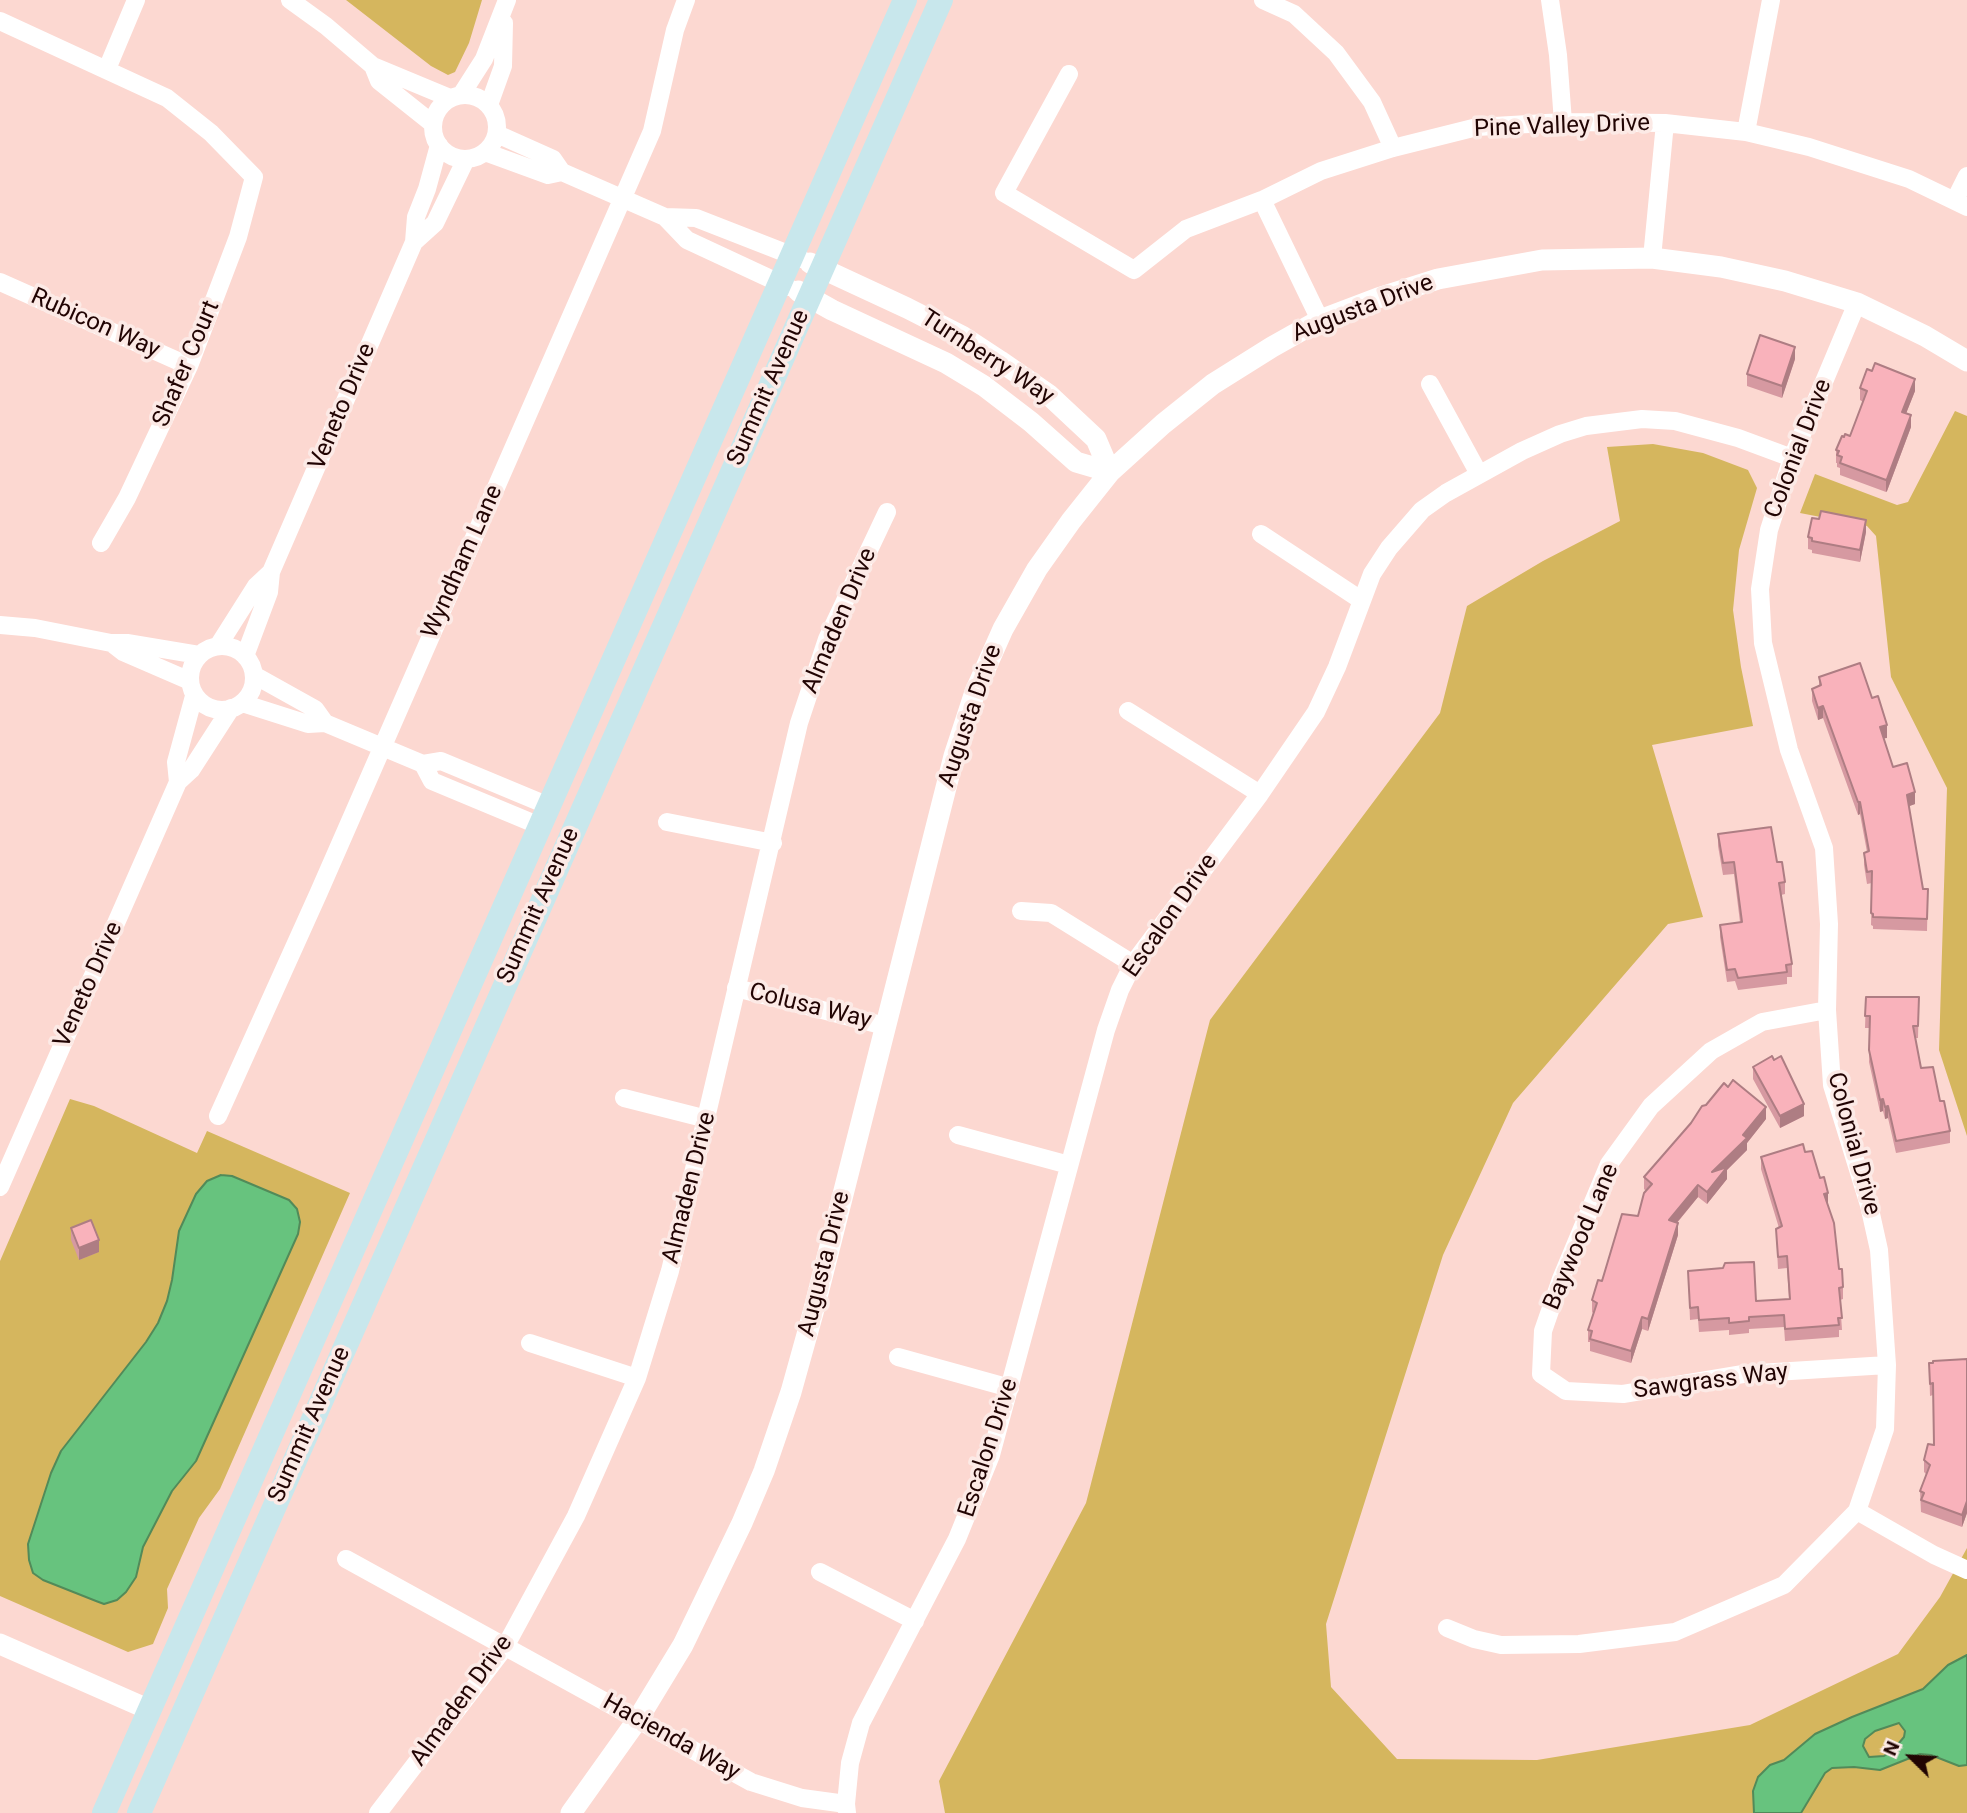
<!DOCTYPE html>
<html>
<head>
<meta charset="utf-8">
<style>
	body { margin:0 }
	#map { position:relative; width:1967px; height:1813px; overflow:hidden; background:#fcd8d1; font-family:Roboto,sans-serif }
	canvas { display:block }
	.north { position:absolute; left:1876px; top:1722px; width:70px; height:70px; -webkit-text-stroke:5px #fceae6; paint-order:stroke; rotate:294deg; font-size:19px; font-weight:700; line-height:28px; text-align:center; color:#210403 }
	.north::after { content:''; display:block; margin:auto; width:24px; height:32px; background:#210403; clip-path:polygon(50% 0,100% 100%,50% 72%,0 100%) }
</style>
</head>
<body>
<div id="map">
<canvas width="1967" height="1813"></canvas>
<div class="north">N</div>
</div>
<script>
const context = document.querySelector('canvas').getContext('2d');
context.lineJoin = 'round';
function fill(path, color) {
  context.fillStyle = color;
  context.fill(path, 'evenodd');
}
function shape(rows) {
  const path = new Path2D();
  for (const r of rows) {
    if (r.length === 3) {
      path.moveTo(r[0] + r[2], r[1]);
      path.arc(r[0], r[1], r[2], 0, 2 * Math.PI);
      continue;
    }
    path.moveTo(r[0], r[1]);
    for (let i = 2; i < r.length; i += 2) path.lineTo(r[i], r[i + 1]);
  }
  return path;
}
function trace(path, color, width, dash) {
  context.strokeStyle = color;
  context.lineWidth = width;
  context.lineCap = dash ? 'butt' : 'round';
  context.setLineDash(dash || []);
  context.stroke(path);
}
function label(font, color, halo, rows, align = 'center') {
  context.font = font + ' Roboto,sans-serif';
  context.lineWidth = 7;
  context.setLineDash([]);
  context.textBaseline = 'middle';
  context.strokeStyle = halo;
  context.fillStyle = color;
  for (const [text, x, y, turn = 0] of rows) {
    context.save();
    context.translate(x, y);
    context.rotate((+turn || 0) * Math.PI / 180);
    context.textAlign = isNaN(turn) ? turn : align;
    if (halo) context.strokeText(text, 0, 0);
    context.fillText(text, 0, 0);
    context.restore();
  }
}
const green = shape([
	[346,0,482,0,469,43,455,72,448,75,431,66],
	[1955,411,1967,416,1967,1136,1939,1050,1947,788,1891,677,1876,536,1867,526,1800,513,1815,474,1897,505,1908,502],
	[1653,444,1703,453,1748,470,1757,488,1739,550,1733,610,1741,667,1753,726,1652,745,1703,917,1668,924,1513,1103,1443,1255,1326,1624,1331,1687,1397,1759,1537,1760,1750,1725,1898,1654,1940,1597,1967,1548,1967,1813,945,1813,939,1781,1086,1503,1210,1020,1440,713,1467,606,1543,561,1620,521,1607,447],
	[70,1099,94,1106,197,1153,207,1131,350,1193,220,1489,199,1518,167,1589,168,1608,153,1644,128,1652,0,1596,0,1261]
]);
const water = shape([
	[221,1175,232,1176,289,1200,297,1209,300,1222,298,1234,196,1461,172,1491,143,1547,136,1577,126,1592,117,1600,104,1604,96,1601,43,1580,33,1573,29,1560,28,1544,51,1473,61,1451,146,1342,158,1323,167,1301,172,1280,179,1231,196,1194,207,1181,221,1175],
	[1967,1655,1967,1765,1959,1766,1931,1755,1920,1754,1880,1770,1854,1767,1832,1768,1825,1773,1801,1813,1754,1813,1753,1791,1758,1777,1770,1765,1784,1760,1815,1734,1852,1717,1923,1689,1948,1665,1967,1655],
	[1899,1723,1905,1731,1904,1737,1893,1750,1884,1756,1869,1757,1863,1746,1865,1739,1875,1731,1899,1723]
]);
const minor = shape([
	[290,0,326,26,373,66,450,98],
	[1263,0,1294,14,1336,53,1372,102,1393,148],
	[1550,0,1558,55,1563,122],
	[0,21,167,98,211,133,254,177,238,237,189,366,127,498,101,543],
	[373,66,379,81,433,124],
	[107,69,136,0],
	[1069,74,1004,193,1134,270,1186,229,1262,200,1321,171,1393,148,1477,127,1563,122,1665,123,1746,132,1809,147,1909,179,1967,207],
	[465,127,32],
	[461,95,484,59,507,0],
	[489,105,503,66,504,23],
	[1746,132,1771,0],
	[497,134,553,159,562,172,665,217,687,240,788,287],
	[485,152,548,175,562,172],
	[1262,200,1320,320],
	[1955,200,1967,176],
	[665,217,696,218,801,259],
	[414,242,435,223,466,159],
	[1652,258,1665,123],
	[0,282,189,366],
	[1430,384,1479,474],
	[1261,534,1361,600],
	[0,625,35,628,111,643,127,643,199,655],
	[114,645,123,652,190,681],
	[218,646,256,586,271,572],
	[222,678,32],
	[245,656,269,592,271,572,414,242,416,217,427,189,439,145],
	[254,675,315,709,325,723],
	[242,703,308,724,325,723,423,764,441,761,549,806],
	[1128,711,1260,794],
	[423,764,432,781,540,826],
	[178,782,176,762,194,696],
	[667,822,773,843],
	[1021,911,1051,913,1133,964],
	[736,988,885,1026],
	[1827,1010,1762,1022,1711,1051,1651,1106,1609,1164,1561,1279,1543,1331,1541,1374,1566,1391,1623,1394,1743,1374,1887,1365],
	[624,1098,707,1119],
	[218,1116,319,892,652,131,675,30,686,0],
	[958,1135,1069,1165],
	[0,1187,178,782,191,770,231,708],
	[530,1343,637,1378],
	[898,1357,1010,1388],
	[1857,1511,1934,1555,1967,1570],
	[346,1559,751,1782,802,1798,846,1804],
	[820,1572,915,1621],
	[1447,1628,1474,1639,1501,1645,1579,1644,1675,1632,1784,1585,1857,1511,1885,1429,1887,1365,1879,1250,1869,1205,1832,1085,1827,1010,1829,924,1824,848,1789,750,1763,643,1760,589,1769,530,1792,458,1857,303],
	[378,1813,505,1647,576,1516,637,1378,670,1271,799,723,827,639,887,512],
	[847,1813,846,1804,850,1763,861,1723,957,1539,991,1455,1106,1030,1120,990,1133,964,1260,794,1316,712,1337,667,1372,574,1389,548,1422,510,1446,493,1522,451,1560,434,1586,426,1642,419,1675,421,1738,438,1792,458]
]);
const tertiary = shape([
	[810,263,907,308,962,336,1000,361,1049,395,1096,439,1110,472],
	[798,291,832,310,946,363,984,386,1031,422,1076,462,1110,472],
	[0,1644,150,1710],
	[571,1813,638,1719,683,1645,742,1523,764,1471,791,1392,813,1313,954,756,975,692,1003,629,1037,569,1071,521,1110,472,1163,424,1213,384,1272,347,1320,320,1378,298,1438,279,1542,260,1652,258,1721,267,1785,281,1857,303,1925,336,1967,361]
]);
const secondary = shape([
	[104,1813,905,0],
	[139,1813,941,0]
]);
const wall = shape([
	[1795,359,1782,398,1747,386,1747,374],
	[1860,388,1915,391,1906,413,1911,427,1887,491,1886,492,1840,475,1840,468,1837,467,1837,463,1836,463,1836,450,1850,436,1863,402,1860,400],
	[1866,532,1860,562,1812,553,1812,550,1808,549,1808,537],
	[1819,677,1872,698,1887,738,1884,738,1893,767,1915,804,1909,806,1923,889,1928,889,1927,931,1873,929,1873,926,1871,925,1872,883,1867,884,1864,865,1864,853,1867,852,1860,814,1858,815,1823,718,1818,720,1812,701,1812,689,1819,686],
	[1718,834,1777,862,1785,882,1785,894,1781,895,1792,964,1792,977,1787,977,1787,984,1738,990,1735,981,1727,982,1720,937,1720,925,1740,922,1734,874,1723,875,1718,846],
	[1866,997,1919,997,1918,1038,1915,1038,1921,1068,1940,1101,1950,1131,1950,1143,1896,1153,1888,1118,1885,1119,1883,1111,1880,1112,1869,1062,1870,1028,1865,1028],
	[1753,1067,1804,1116,1780,1128,1753,1079],
	[1766,1119,1747,1143,1747,1150,1727,1170,1727,1179,1707,1204,1698,1197,1677,1223,1678,1235,1648,1331,1642,1329,1631,1363,1590,1351,1590,1342,1588,1342,1588,1330,1593,1313,1592,1312,1592,1300,1638,1216,1646,1191,1644,1189,1644,1177],
	[1805,1152,1828,1205,1839,1269,1843,1287,1843,1299,1840,1300,1842,1330,1839,1330,1839,1337,1785,1341,1784,1327,1749,1329,1749,1333,1729,1335,1729,1330,1699,1332,1698,1319,1690,1320,1688,1271,1756,1301,1789,1299,1787,1268,1778,1269,1776,1229,1779,1228,1761,1169,1761,1157],
	[71,1228,99,1252,79,1260,71,1240],
	[1967,1359,1967,1513,1962,1527,1921,1512,1920,1491,1926,1474,1924,1472,1924,1460,1934,1445,1933,1395,1930,1396,1929,1363]
]);
const shadedWall = shape([
	[1795,347,1795,359,1782,398,1782,386],
	[1915,379,1915,391,1902,424,1902,412],
	[1911,415,1911,427,1887,491,1886,492,1886,480],
	[1866,520,1866,532,1860,562,1860,550],
	[1823,706,1823,718,1818,720,1818,708],
	[1887,725,1887,738,1880,739,1880,727],
	[1915,792,1915,804,1907,807,1907,795],
	[1858,802,1860,802,1860,814,1858,815],
	[1883,1099,1883,1111,1880,1112,1880,1100],
	[1804,1104,1804,1116,1780,1128,1780,1116],
	[1888,1106,1888,1118,1885,1119,1885,1107],
	[1766,1107,1766,1119,1747,1143,1747,1150,1727,1170,1727,1179,1707,1204,1707,1192,1712,1172],
	[1698,1185,1698,1197,1669,1232,1669,1220],
	[1828,1193,1828,1205,1824,1194],
	[1678,1223,1678,1235,1648,1331,1648,1319],
	[99,1240,99,1252,79,1260,79,1248],
	[1642,1317,1642,1329,1631,1363,1631,1351],
	[1967,1501,1967,1513,1962,1527,1962,1515]
]);
const building = shape([
	[1760,335,1795,347,1782,386,1747,374,1760,335],
	[1875,363,1915,379,1902,412,1911,415,1887,479,1886,480,1840,463,1842,457,1837,455,1839,451,1836,450,1842,436,1844,437,1845,434,1850,436,1867,391,1860,388,1867,369,1872,371,1875,363],
	[1821,511,1866,520,1860,550,1812,541,1812,538,1808,537,1812,518,1819,519,1821,511],
	[1860,663,1872,698,1878,696,1887,725,1880,727,1893,767,1907,763,1915,792,1907,795,1923,889,1928,889,1927,919,1873,917,1873,914,1871,913,1872,871,1867,872,1864,853,1869,851,1860,802,1858,802,1823,706,1818,708,1812,689,1821,685,1819,677,1860,663],
	[1771,827,1777,862,1782,862,1785,882,1779,883,1792,964,1786,965,1787,972,1738,978,1735,969,1727,970,1720,925,1742,922,1734,862,1723,863,1718,834,1771,827],
	[1866,997,1919,997,1918,1026,1913,1026,1921,1068,1933,1067,1940,1101,1944,1101,1950,1131,1896,1141,1888,1106,1885,1107,1883,1099,1880,1100,1869,1050,1870,1016,1865,1016,1866,997],
	[1772,1056,1774,1060,1781,1056,1804,1104,1780,1116,1753,1067,1772,1056],
	[1733,1080,1766,1107,1743,1135,1747,1138,1712,1172,1727,1167,1707,1192,1698,1185,1669,1220,1678,1223,1648,1319,1642,1317,1631,1351,1590,1339,1592,1331,1588,1330,1597,1303,1592,1300,1598,1280,1602,1281,1622,1214,1638,1216,1644,1193,1652,1184,1644,1177,1691,1123,1702,1106,1706,1105,1724,1083,1728,1087,1733,1080],
	[1803,1144,1805,1152,1812,1151,1820,1178,1824,1177,1828,1193,1824,1194,1834,1223,1839,1269,1842,1269,1843,1287,1839,1288,1842,1318,1838,1318,1839,1325,1785,1329,1784,1315,1749,1317,1749,1321,1729,1323,1729,1318,1699,1320,1698,1307,1690,1308,1688,1271,1723,1268,1725,1263,1754,1262,1756,1301,1790,1299,1787,1256,1778,1257,1776,1229,1782,1226,1761,1157,1803,1144],
	[91,1220,99,1240,79,1248,71,1228,91,1220],
	[1967,1359,1967,1501,1962,1515,1921,1500,1924,1493,1920,1491,1930,1465,1924,1460,1928,1444,1934,1445,1933,1383,1930,1384,1929,1363,1933,1363,1933,1361,1967,1359]
]);
const streetNames = [
	["Pine Valley Drive",1562,127,-2],
	["Augusta Drive",1363,309,-21],
	["Rubicon Way",95,324,24],
	["Turnberry Way",987,358,33],
	["Shafer Court",187,364,-67],
	["Summit Avenue",769,388,-66],
	["Veneto Drive",343,407,-67],
	["Colonial Drive",1799,449,-69],
	["Wyndham Lane",463,562,-66],
	["Almaden Drive",840,621,-67],
	["Augusta Drive",971,716,-71],
	["Summit Avenue",539,906,-66],
	["Escalon Drive",1171,916,-55],
	["Veneto Drive",89,985,-66],
	["Colusa Way",810,1007,14],
	["Colonial Drive",1853,1144,75],
	["Almaden Drive",690,1188,-76],
	["Baywood Lane",1582,1237,-67],
	["Augusta Drive",825,1264,-76],
	["Sawgrass Way",1711,1382,-7],
	["Summit Avenue",310,1425,-66],
	["Escalon Drive",989,1448,-72],
	["Almaden Drive",462,1701,-54],
	["Hacienda Way",671,1738,29]
];
fill(green, '#d5b65e');
fill(water, '#67c37e');
trace(water, '#528a59', 2);
trace(minor, '#fff', 18);
trace(tertiary, '#fff', 21);
trace(secondary, '#c8e7ec', 24);
fill(wall, '#d699a1');
fill(shadedWall, '#ae7d83');
fill(building, '#f9b2bb');
trace(building, '#ae7d83', 2);
label('24px', '#210403', '#fceae6', streetNames);
</script>
</body>
</html>
